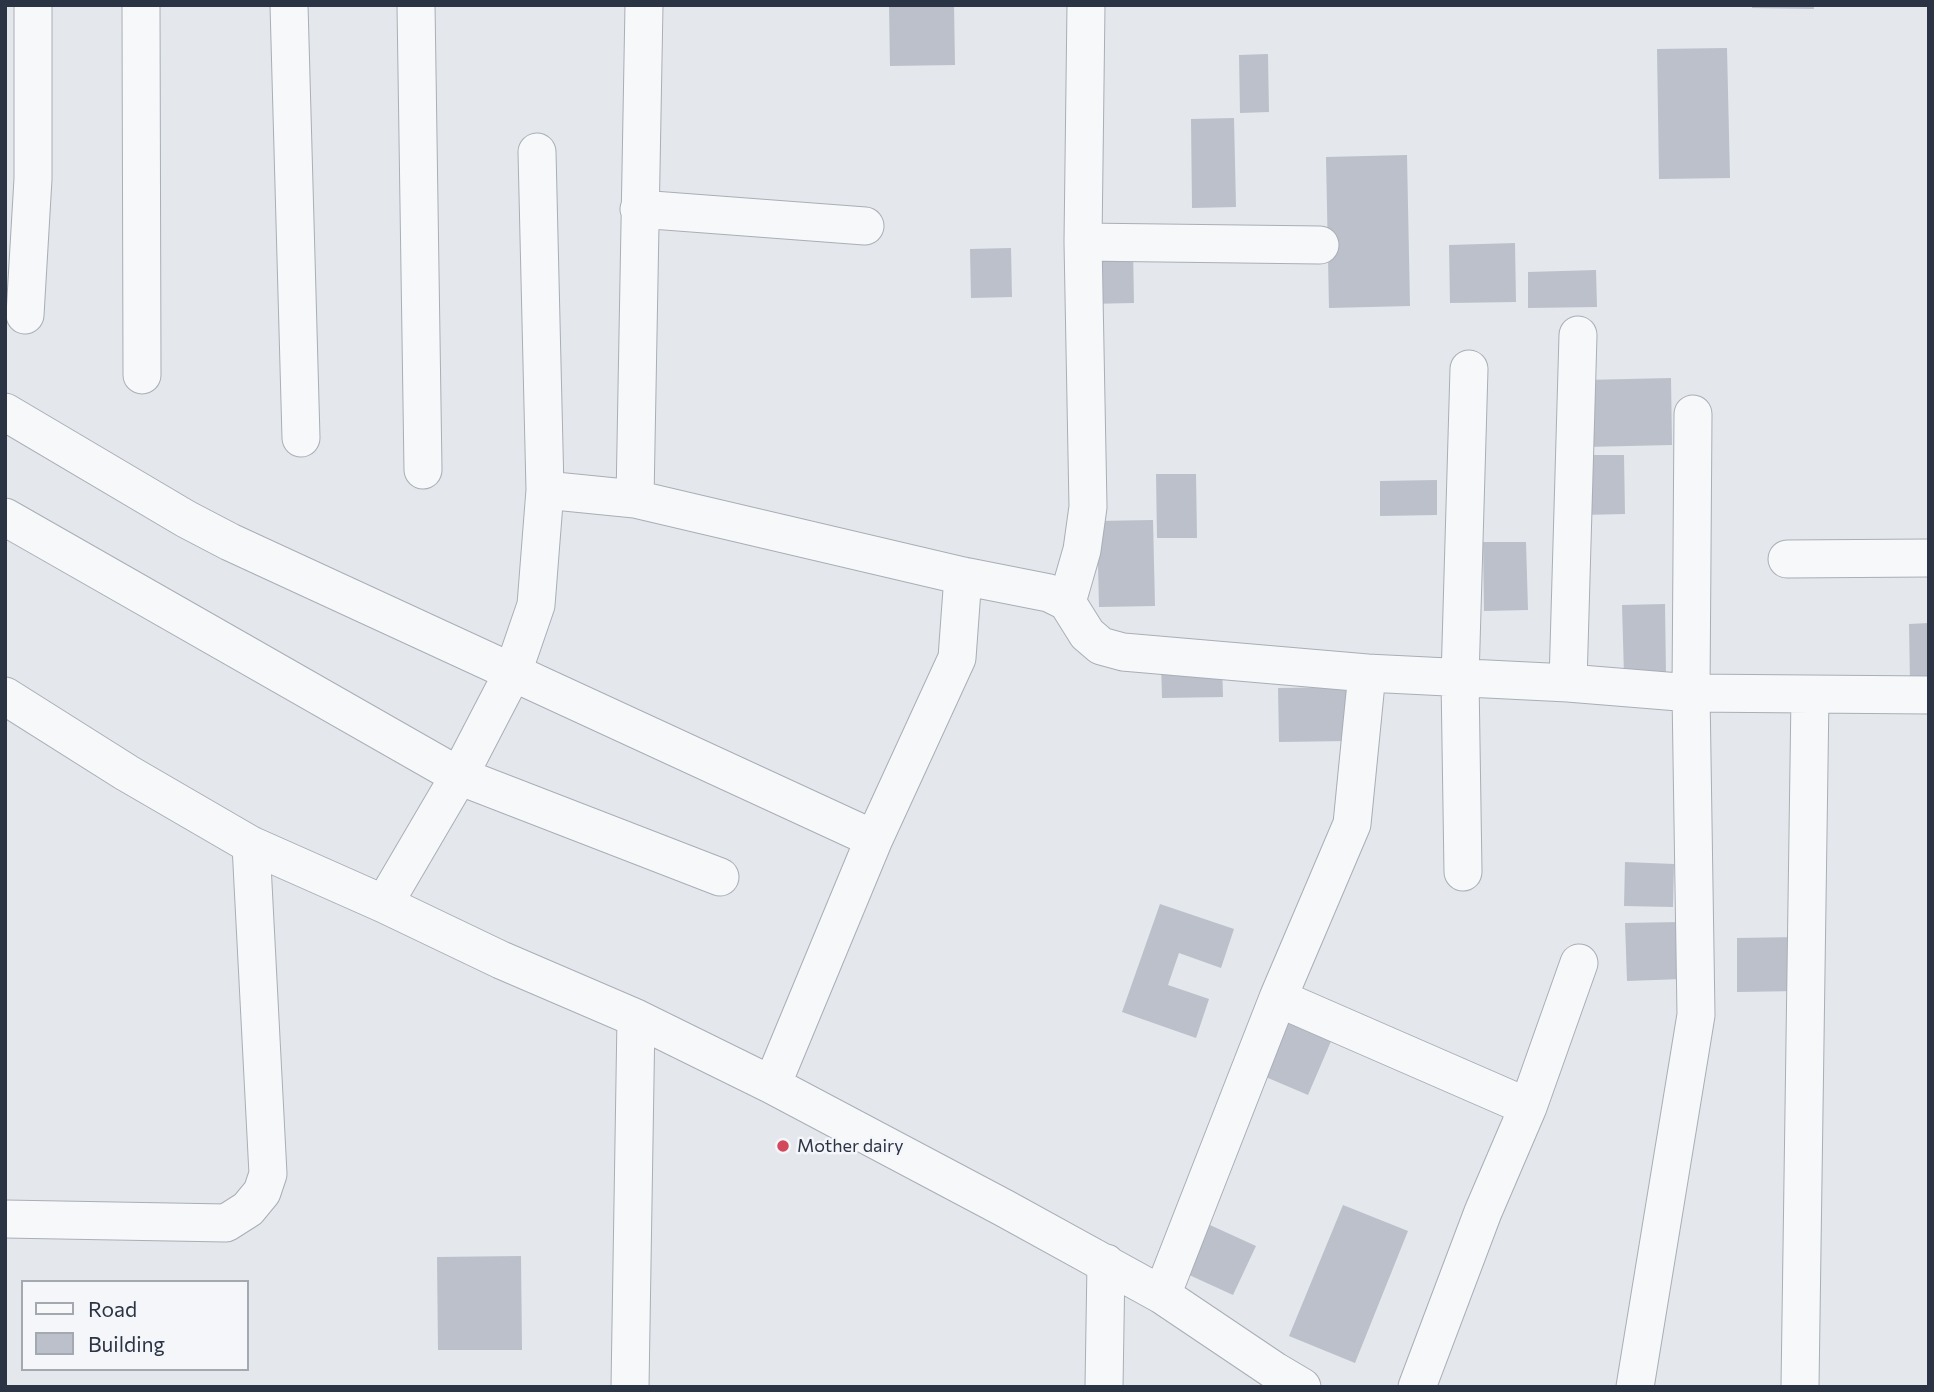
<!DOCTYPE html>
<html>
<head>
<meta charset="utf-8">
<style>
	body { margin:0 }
	#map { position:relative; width:1934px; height:1392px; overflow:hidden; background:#e4e7ec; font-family:Commissioner,sans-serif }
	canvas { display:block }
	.frame { position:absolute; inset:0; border:7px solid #2b3445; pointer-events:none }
	.legend { position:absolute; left:21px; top:1280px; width:228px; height:91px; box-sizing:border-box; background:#f4f6f9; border:2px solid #a4a8b1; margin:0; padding:9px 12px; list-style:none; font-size:21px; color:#2b3445 }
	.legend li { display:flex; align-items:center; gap:14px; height:35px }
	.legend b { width:35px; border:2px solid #a4a8b1 }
</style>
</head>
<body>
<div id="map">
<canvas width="1934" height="1392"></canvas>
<div class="frame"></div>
<ul class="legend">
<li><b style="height:9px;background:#f7f8fa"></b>Road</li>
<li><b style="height:19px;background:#bbc0ca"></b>Building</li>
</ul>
</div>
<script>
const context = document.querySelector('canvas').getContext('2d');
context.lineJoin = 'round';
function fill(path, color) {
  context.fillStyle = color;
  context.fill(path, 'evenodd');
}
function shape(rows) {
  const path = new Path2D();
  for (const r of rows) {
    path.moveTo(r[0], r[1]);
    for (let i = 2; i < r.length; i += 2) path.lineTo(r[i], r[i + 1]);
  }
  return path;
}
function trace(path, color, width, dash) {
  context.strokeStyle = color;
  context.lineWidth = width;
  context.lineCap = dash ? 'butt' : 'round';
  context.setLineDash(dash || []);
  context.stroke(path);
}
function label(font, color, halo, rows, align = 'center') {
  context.font = font + ' Commissioner,sans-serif';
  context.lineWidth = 5;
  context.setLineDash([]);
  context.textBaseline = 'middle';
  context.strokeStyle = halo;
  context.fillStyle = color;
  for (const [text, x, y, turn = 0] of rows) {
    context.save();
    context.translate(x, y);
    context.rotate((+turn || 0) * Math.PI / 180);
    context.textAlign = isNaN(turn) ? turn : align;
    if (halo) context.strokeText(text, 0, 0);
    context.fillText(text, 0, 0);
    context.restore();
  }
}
const building = shape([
	[889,5,954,5,955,65,890,66],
	[1752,5,1814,5,1814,9,1752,8],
	[1727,48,1730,178,1659,179,1657,49],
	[1268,54,1269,112,1240,113,1239,55],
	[1234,118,1236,207,1192,208,1191,119],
	[1407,155,1410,306,1329,308,1326,157],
	[1515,243,1516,302,1450,303,1449,245],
	[1011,248,1012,297,971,298,970,249],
	[1133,249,1134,303,1086,304,1085,250],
	[1596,270,1597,307,1528,308,1528,272],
	[1671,378,1672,445,1585,447,1584,380],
	[1581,455,1624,455,1625,514,1582,515],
	[1156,474,1196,474,1197,538,1157,538],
	[1437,480,1437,515,1380,516,1380,481],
	[1153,520,1155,606,1099,607,1097,521],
	[1483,542,1526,542,1528,610,1484,611],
	[1665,604,1666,676,1624,676,1622,605],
	[1929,623,1929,683,1910,683,1909,624],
	[1222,662,1223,697,1162,698,1161,663],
	[1347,687,1348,741,1279,742,1278,688],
	[1625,862,1674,864,1673,907,1624,906],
	[1160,904,1234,929,1221,968,1179,953,1168,985,1209,999,1196,1038,1122,1012],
	[1680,922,1682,979,1627,981,1625,923],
	[1799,937,1799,991,1737,992,1737,938],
	[1282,1009,1335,1032,1308,1095,1254,1072],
	[1343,1205,1408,1231,1355,1363,1289,1336],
	[1199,1220,1256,1246,1233,1295,1176,1269],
	[521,1256,522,1350,438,1350,437,1257]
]);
const minor = shape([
	[141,5,142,375],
	[289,5,301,438],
	[416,5,423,470],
	[639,209,865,226],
	[1083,242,1320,245],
	[25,315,33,179,33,5],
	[5,412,186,519,230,542,874,839],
	[545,490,635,499,963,576,1049,593,1067,602,1087,634,1101,646,1123,652,1367,673,1568,683,1691,693,1929,695],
	[635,499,644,5],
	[5,517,459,776,720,877],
	[1787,559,1929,558],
	[1067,602,1082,550,1088,507,1083,242,1086,5],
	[1568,683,1578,335],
	[5,696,127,773,251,845,384,904,501,960,636,1018,772,1085,1004,1208,1162,1295,1275,1371,1302,1387],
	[1463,872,1460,679,1469,369],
	[384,904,459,776,513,672,536,605,545,490,537,152],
	[1278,998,1528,1107,1579,963],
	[772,1085,874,839,957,658,963,576],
	[5,1219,226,1223,248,1209,262,1192,268,1174,251,845],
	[1162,1295,1278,998,1352,824,1367,673],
	[630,1387,636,1018],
	[1104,1387,1106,1263],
	[1417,1387,1483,1212,1528,1107],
	[1635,1387,1696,1015,1691,693,1693,414],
	[1800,1387,1810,695]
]);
const markers = [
	[783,1146,7,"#d1495b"]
];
const poiNames = [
	["Mother dairy",797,1146]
];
fill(building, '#bbc0ca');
trace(minor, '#a9aeb7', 39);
trace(minor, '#f7f8fa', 37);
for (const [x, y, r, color] of markers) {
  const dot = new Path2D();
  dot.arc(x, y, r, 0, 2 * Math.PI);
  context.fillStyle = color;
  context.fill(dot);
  trace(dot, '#f4f6f9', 2.5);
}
label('18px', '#2b3445', '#f4f6f9', poiNames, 'left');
</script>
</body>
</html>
